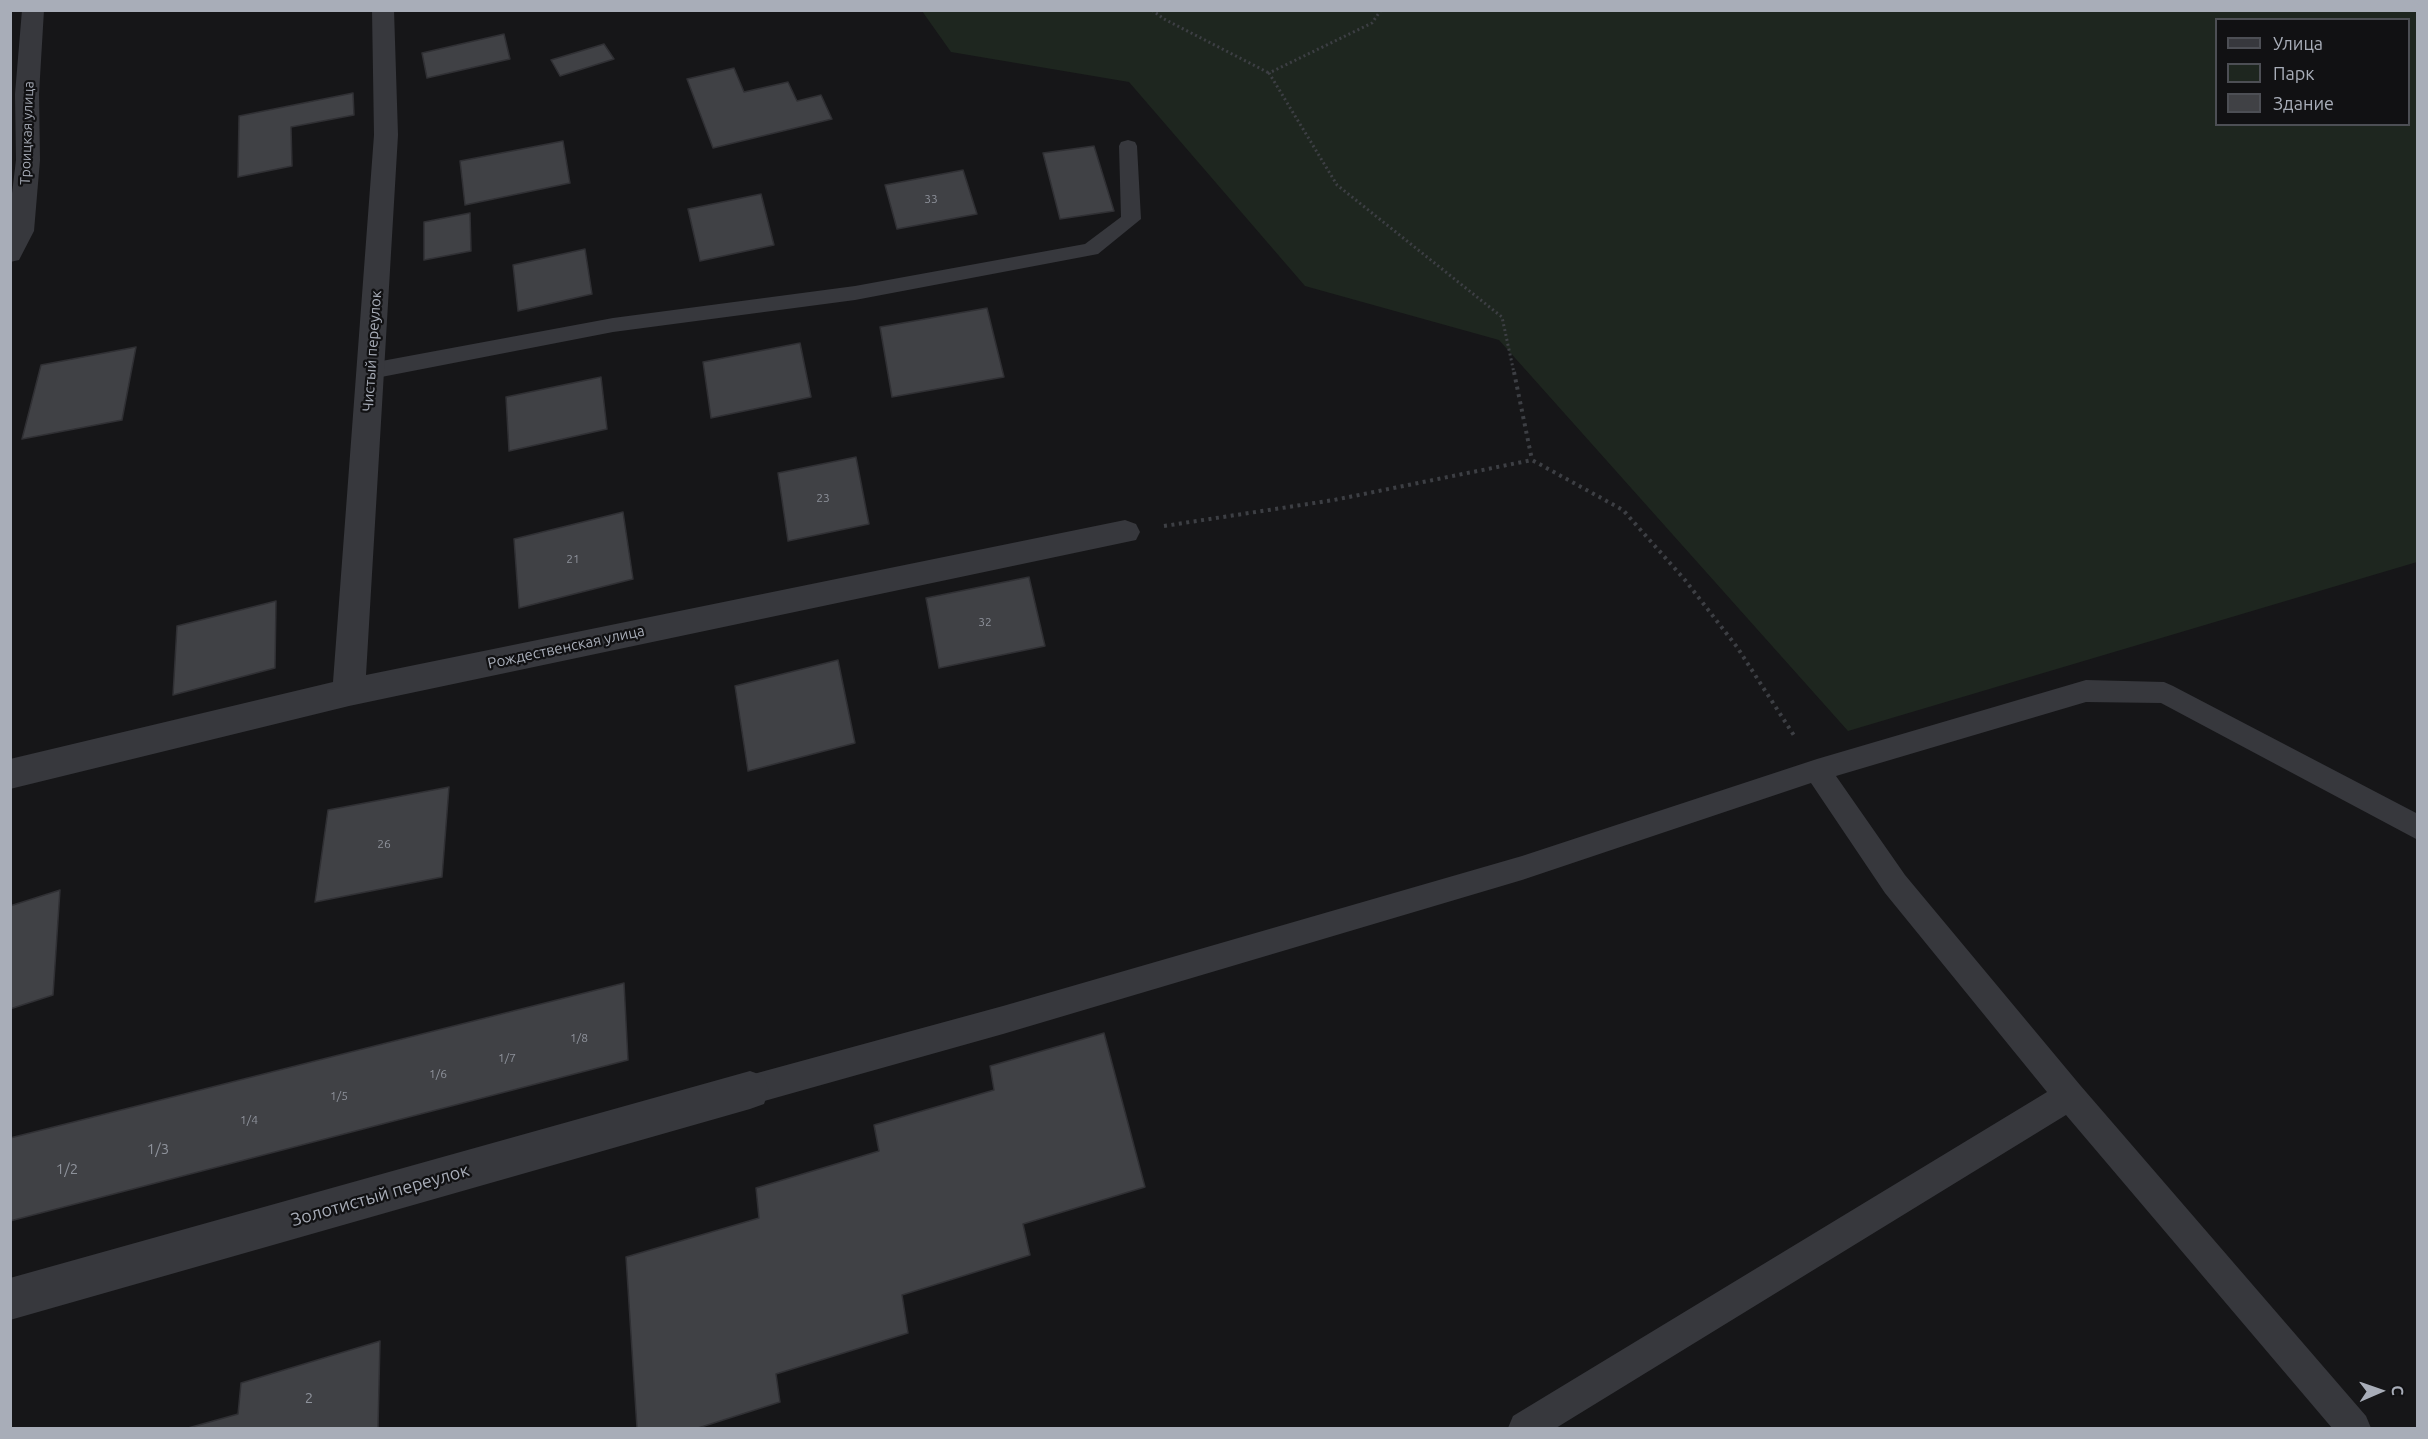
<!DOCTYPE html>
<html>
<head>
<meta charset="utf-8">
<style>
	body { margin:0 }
	#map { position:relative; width:2428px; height:1439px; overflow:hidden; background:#161618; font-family:Ubuntu,sans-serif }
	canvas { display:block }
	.frame { position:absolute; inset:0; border:12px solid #a8adb8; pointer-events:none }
	.legend { position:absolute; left:2215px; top:18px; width:195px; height:108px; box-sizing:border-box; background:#111113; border:2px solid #4d4f55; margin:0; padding:8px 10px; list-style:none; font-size:18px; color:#a8adb8 }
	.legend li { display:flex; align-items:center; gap:12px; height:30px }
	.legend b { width:30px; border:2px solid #4d4f55 }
	.north { position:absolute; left:2350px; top:1361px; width:60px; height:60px; -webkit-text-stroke:4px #111113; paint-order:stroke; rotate:88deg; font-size:16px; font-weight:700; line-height:24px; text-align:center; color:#a8adb8 }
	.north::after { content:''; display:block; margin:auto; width:21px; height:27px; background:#a8adb8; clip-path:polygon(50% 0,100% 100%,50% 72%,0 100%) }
</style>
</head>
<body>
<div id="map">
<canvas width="2428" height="1439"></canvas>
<div class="frame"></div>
<ul class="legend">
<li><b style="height:8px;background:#37383d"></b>Улица</li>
<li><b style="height:16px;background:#1e261f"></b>Парк</li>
<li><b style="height:16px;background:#404145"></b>Здание</li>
</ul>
<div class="north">С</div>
</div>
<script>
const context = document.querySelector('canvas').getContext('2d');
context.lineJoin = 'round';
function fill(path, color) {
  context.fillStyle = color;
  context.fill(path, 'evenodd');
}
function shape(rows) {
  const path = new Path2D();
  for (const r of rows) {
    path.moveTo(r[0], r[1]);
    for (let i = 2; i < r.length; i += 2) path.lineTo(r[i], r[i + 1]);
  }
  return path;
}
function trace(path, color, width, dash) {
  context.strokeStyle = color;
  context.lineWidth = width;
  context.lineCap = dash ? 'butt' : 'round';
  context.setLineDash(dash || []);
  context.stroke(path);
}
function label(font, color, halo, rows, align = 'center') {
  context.font = font + ' Ubuntu,sans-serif';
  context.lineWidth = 4.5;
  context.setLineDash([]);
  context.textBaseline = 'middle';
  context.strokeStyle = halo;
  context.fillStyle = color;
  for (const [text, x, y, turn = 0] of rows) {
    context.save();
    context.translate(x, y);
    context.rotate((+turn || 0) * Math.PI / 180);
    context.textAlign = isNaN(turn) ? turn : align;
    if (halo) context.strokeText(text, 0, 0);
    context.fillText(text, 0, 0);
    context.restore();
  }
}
const green = shape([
	[922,11,2417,11,2417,562,1848,731,1499,340,1305,286,1129,82,951,52],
	[2216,20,2408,20,2408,124,2216,124]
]);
const building = shape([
	[504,34,510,59,427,78,422,53,504,34],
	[604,44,614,59,560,76,551,60,604,44],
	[734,68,744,92,788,82,797,101,821,95,832,119,713,148,687,79,734,68],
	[353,93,354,115,291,127,292,166,238,177,239,116,353,93],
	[563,141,570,183,465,205,460,161,563,141],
	[1094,146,1114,211,1060,219,1043,153,1094,146],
	[963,170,977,214,897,229,885,185,963,170],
	[761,194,774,245,700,261,688,209,761,194],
	[470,213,471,251,424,260,424,222,470,213],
	[585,249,592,294,518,311,513,265,585,249],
	[987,308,1004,377,892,397,880,327,987,308],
	[800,343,811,397,711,418,703,362,800,343],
	[136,347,122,420,22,439,41,365,136,347],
	[601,377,607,429,509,451,506,397,601,377],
	[856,457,869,524,788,541,778,473,856,457],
	[623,512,633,579,519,608,514,539,623,512],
	[1029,577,1045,646,939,668,926,598,1029,577],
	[276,601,275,668,173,695,177,626,276,601],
	[838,660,855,743,748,771,735,686,838,660],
	[449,787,442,877,315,902,328,810,449,787],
	[60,890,53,995,10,1009,10,906,60,890],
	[624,983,628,1060,10,1221,10,1138,624,983],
	[1104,1033,1145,1187,1023,1224,1030,1255,902,1295,908,1333,776,1374,780,1402,698,1428,637,1428,626,1257,759,1218,756,1188,879,1151,874,1125,994,1090,990,1066,1104,1033],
	[380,1341,378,1428,188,1428,238,1414,241,1383,380,1341]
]);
const pathFar1 = shape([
	[1152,10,1164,19,1269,73],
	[1381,10,1372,23,1269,73,1337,185,1502,317,1514,373]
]);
const path = shape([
	[1514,372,1532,460],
	[1164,526,1334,500,1532,460,1623,510,1685,580,1737,647,1795,737]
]);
const service = shape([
	[1128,140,1135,142,1137,146,1141,219,1098,254,855,300,613,332,371,379,363,376,360,371,363,366,371,363,613,318,855,286,1085,244,1121,217,1119,146,1121,142,1128,140],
	[2086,680,2164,682,2173,686,2418,814,2418,840,2161,703,2086,702,1836,776,1905,875,2080,1085,2366,1416,2371,1428,2332,1428,2066,1115,1556,1428,1508,1428,1513,1416,2047,1092,1885,893,1811,783,1522,880,1003,1034,750,1105,739,1101,735,1090,739,1079,750,1075,1003,1006,1522,856,1817,759,2086,680]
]);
const minor = shape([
	[22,10,44,10,39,94,40,160,34,231,19,260,10,262,10,210,16,160,15,94,22,10],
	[372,10,394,10,398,135,366,675,1125,520,1136,524,1140,532,1136,540,349,706,10,789,10,759,333,682,374,135,372,10],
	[750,1071,764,1076,769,1090,764,1104,750,1109,10,1320,10,1278,750,1071]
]);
const numberNames = [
	["33",931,199],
	["23",823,498],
	["21",573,559],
	["32",985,622],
	["26",384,844],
	["1/8",579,1038],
	["1/7",507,1058],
	["1/6",438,1074],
	["1/5",339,1096],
	["1/4",249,1120]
];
const farStreetnames = [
	["Троицкая улица",27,133,-88]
];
const streetNames = [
	["Чистый переулок",372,351,-86],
	["Рождественская улица",566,647,-12]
];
const nearNumbernames = [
	["1/3",158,1149],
	["1/2",67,1169],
	["2",309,1398]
];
const nearStreetnames = [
	["Золотистый переулок",380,1195,-16]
];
fill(green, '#1e261f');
fill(building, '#404145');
trace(building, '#303034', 1.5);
trace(pathFar1, '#3d3f44', 3, [2, 3]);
trace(path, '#3d3f44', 4, [3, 4.5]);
fill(service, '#37383d');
fill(minor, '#37383d');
label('12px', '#8e929b', null, numberNames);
label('14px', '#a8adb8', '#111113', farStreetnames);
label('15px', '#a8adb8', '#111113', streetNames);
label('15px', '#8e929b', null, nearNumbernames);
label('18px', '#a8adb8', '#111113', nearStreetnames);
</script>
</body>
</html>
